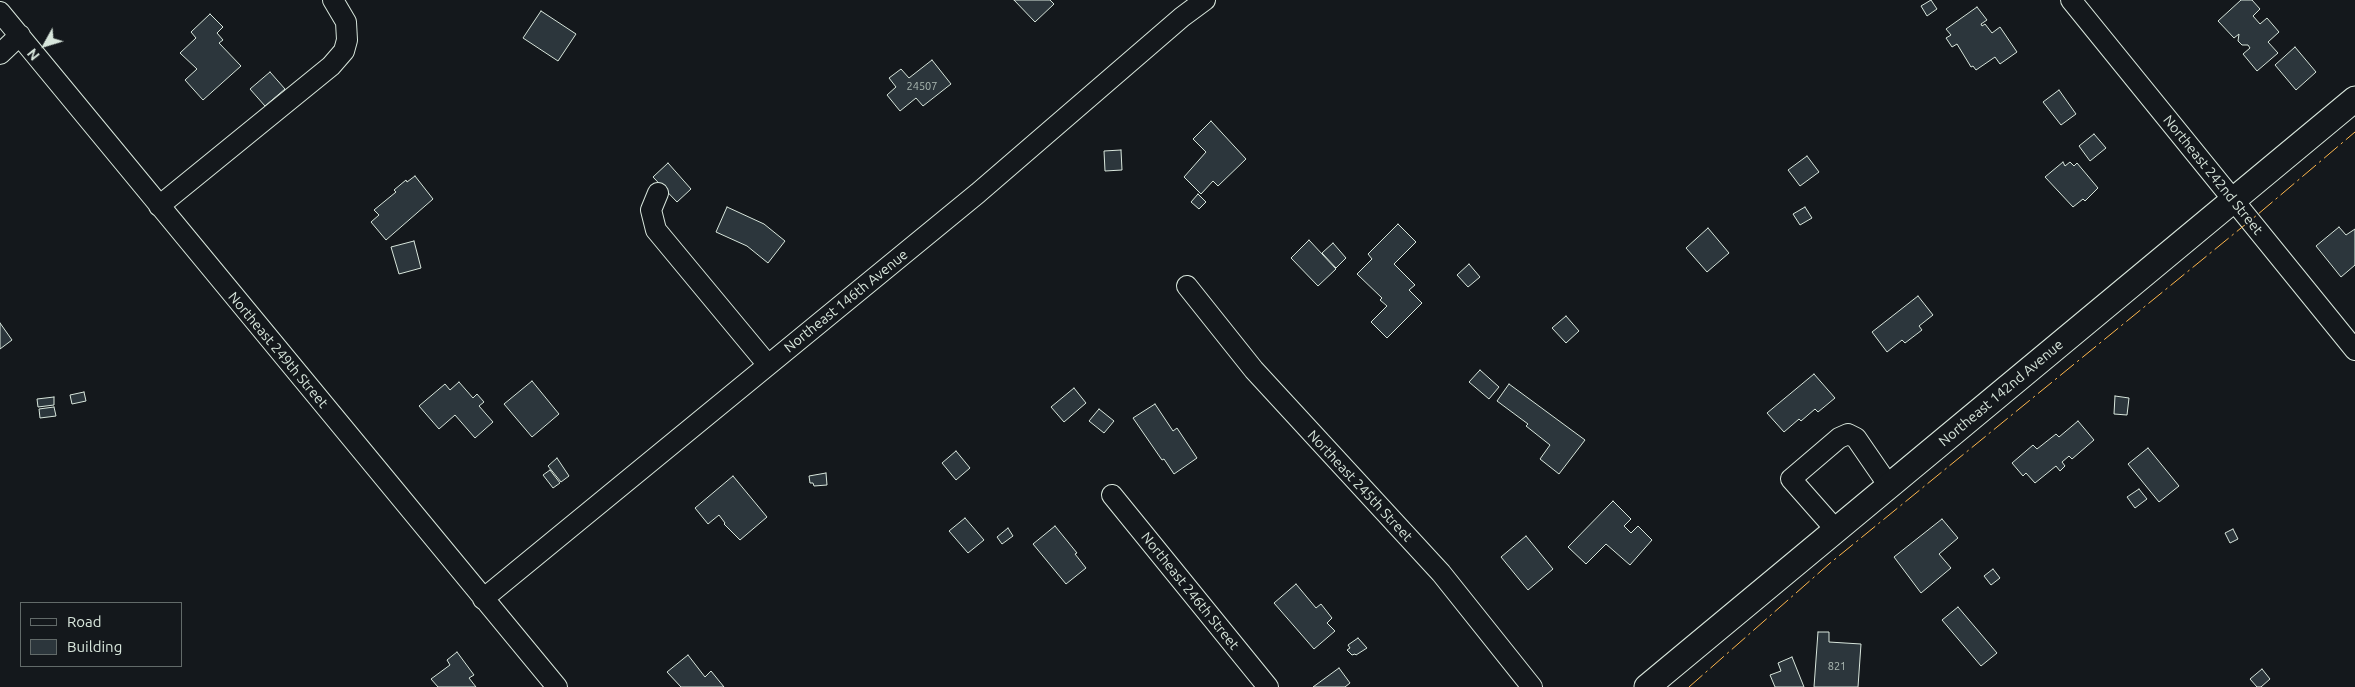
<!DOCTYPE html>
<html>
<head>
<meta charset="utf-8">
<style>
	body { margin:0 }
	#map { position:relative; width:2355px; height:687px; overflow:hidden; background:#14181c; font-family:Ubuntu,sans-serif }
	canvas { display:block }
	.legend { position:absolute; left:20px; top:602px; width:162px; height:65px; box-sizing:border-box; background:#14181c; border:1px solid #626a69; margin:0; padding:6px 9px; list-style:none; font-size:15px; color:#d8e6dc }
	.legend li { display:flex; align-items:center; gap:10px; height:25px }
	.legend b { width:25px; border:1px solid #626a69 }
	.north { position:absolute; left:20px; top:20px; width:50px; height:50px; -webkit-text-stroke:4px #14181c; paint-order:stroke; rotate:231deg; font-size:14px; font-weight:700; line-height:20px; text-align:center; color:#d8e6dc }
	.north::after { content:''; display:block; margin:auto; width:18px; height:22px; background:#d8e6dc; clip-path:polygon(50% 0,100% 100%,50% 72%,0 100%) }
</style>
</head>
<body>
<div id="map">
<canvas width="2355" height="687"></canvas>
<ul class="legend">
<li><b style="height:6px;background:#14181c"></b>Road</li>
<li><b style="height:14px;background:#2c363c"></b>Building</li>
</ul>
<div class="north">N</div>
</div>
<script>
const context = document.querySelector('canvas').getContext('2d');
context.lineJoin = 'round';
function fill(path, color) {
  context.fillStyle = color;
  context.fill(path, 'evenodd');
}
function shape(rows) {
  const path = new Path2D();
  for (const r of rows) {
    path.moveTo(r[0], r[1]);
    for (let i = 2; i < r.length; i += 2) path.lineTo(r[i], r[i + 1]);
  }
  return path;
}
function trace(path, color, width, dash) {
  context.strokeStyle = color;
  context.lineWidth = width;
  context.lineCap = dash ? 'butt' : 'round';
  context.setLineDash(dash || []);
  context.stroke(path);
}
function label(font, color, halo, rows, align = 'center') {
  context.font = font + ' Ubuntu,sans-serif';
  context.lineWidth = 4;
  context.setLineDash([]);
  context.textBaseline = 'middle';
  context.strokeStyle = halo;
  context.fillStyle = color;
  for (const [text, x, y, turn = 0] of rows) {
    context.save();
    context.translate(x, y);
    context.rotate((+turn || 0) * Math.PI / 180);
    context.textAlign = isNaN(turn) ? turn : align;
    if (halo) context.strokeText(text, 0, 0);
    context.fillText(text, 0, 0);
    context.restore();
  }
}
const building = shape([
	[1014,0,1050,0,1054,4,1035,22,1014,0],
	[1931,0,1937,9,1927,16,1921,6,1931,0],
	[2241,0,2252,0,2260,9,2253,16,2260,24,2267,18,2279,32,2268,42,2278,53,2257,71,2243,54,2250,48,2248,45,2242,45,2238,41,2239,34,2234,38,2218,21,2241,0],
	[1977,7,1987,20,1981,24,1982,26,1985,24,1992,33,2000,27,2017,52,2000,64,1995,57,1976,70,1973,66,1971,67,1957,44,1952,47,1946,38,1951,35,1946,29,1977,7],
	[541,11,576,34,558,61,523,38,541,11],
	[210,14,223,27,217,33,223,40,219,43,241,66,203,100,185,80,197,69,180,53,196,38,191,32,210,14],
	[2295,47,2316,72,2296,90,2275,65,2295,47],
	[932,60,951,84,923,106,916,98,900,111,887,95,896,87,889,78,901,69,909,78,932,60],
	[270,72,285,89,265,106,250,89,270,72],
	[2059,90,2076,114,2061,125,2043,102,2059,90],
	[1211,121,1246,159,1218,186,1213,181,1201,194,1184,177,1206,152,1193,139,1211,121],
	[2094,134,2106,148,2090,161,2079,146,2094,134],
	[1121,150,1122,170,1105,171,1104,151,1121,150],
	[1807,156,1819,172,1800,186,1788,170,1807,156],
	[2063,162,2065,166,2070,162,2074,166,2077,163,2098,188,2085,201,2083,199,2073,207,2045,177,2063,162],
	[668,163,691,189,677,202,653,177,668,163],
	[415,176,433,199,386,240,371,222,379,215,374,210,396,192,394,190,406,180,407,182,415,176],
	[1198,194,1206,202,1199,209,1191,202,1198,194],
	[727,207,764,224,785,241,768,263,747,246,716,232,727,207],
	[1805,207,1812,218,1800,225,1793,214,1805,207],
	[1398,224,1416,242,1394,264,1415,285,1409,290,1422,303,1387,338,1371,322,1387,306,1380,300,1382,298,1357,274,1372,259,1368,254,1398,224],
	[2339,227,2346,235,2355,229,2355,265,2341,277,2316,246,2339,227],
	[1708,228,1729,253,1707,272,1686,248,1708,228],
	[1309,240,1336,269,1318,286,1291,258,1309,240],
	[414,241,421,268,399,274,391,247,414,241],
	[1333,243,1346,258,1336,268,1322,253,1333,243],
	[1469,264,1480,277,1468,287,1457,275,1469,264],
	[1918,296,1933,315,1919,326,1922,330,1905,343,1902,340,1887,352,1872,332,1918,296],
	[1566,316,1579,331,1566,343,1552,328,1566,316],
	[0,323,12,340,0,349,0,323],
	[1480,370,1499,387,1489,399,1469,382,1480,370],
	[1814,374,1835,398,1818,412,1815,409,1801,421,1799,419,1784,432,1767,413,1814,374],
	[532,381,559,414,532,437,504,404,532,381],
	[459,382,473,398,477,394,484,402,479,406,493,422,475,438,455,415,439,429,419,406,445,384,450,390,459,382],
	[1509,384,1585,440,1559,474,1540,459,1550,445,1526,426,1528,424,1497,401,1509,384],
	[1074,388,1086,403,1064,422,1051,407,1074,388],
	[84,392,86,401,72,404,70,395,84,392],
	[2115,396,2129,398,2127,415,2114,414,2115,396],
	[54,397,54,405,38,407,37,399,54,397],
	[1155,404,1173,431,1177,428,1197,458,1174,474,1164,459,1162,460,1133,418,1155,404],
	[54,407,56,416,40,418,39,409,54,407],
	[1099,409,1114,421,1104,433,1089,421,1099,409],
	[2078,421,2094,440,2072,459,2069,456,2062,462,2065,466,2060,471,2056,466,2035,483,2026,473,2023,476,2012,463,2033,445,2037,449,2056,434,2059,437,2078,421],
	[2148,448,2179,486,2159,502,2128,464,2148,448],
	[956,451,970,468,956,480,942,463,956,451],
	[557,458,569,476,561,482,548,466,557,458],
	[550,470,560,483,553,488,543,475,550,470],
	[826,473,827,485,814,486,813,483,810,483,809,476,826,473],
	[733,476,767,517,740,540,724,524,725,523,719,515,708,524,695,508,733,476],
	[2139,489,2147,499,2135,508,2127,497,2139,489],
	[1613,501,1631,519,1624,526,1631,533,1638,526,1652,540,1630,565,1606,544,1586,564,1568,547,1613,501],
	[965,518,984,540,968,553,949,531,965,518],
	[1942,519,1958,538,1939,554,1951,568,1921,593,1894,557,1942,519],
	[1055,526,1077,553,1075,554,1086,568,1066,584,1033,544,1055,526],
	[1008,528,1013,536,1002,544,997,537,1008,528],
	[2233,529,2238,539,2230,543,2225,533,2233,529],
	[1526,536,1553,569,1528,590,1501,557,1526,536],
	[1993,569,2000,578,1991,585,1984,576,1993,569],
	[1296,584,1316,608,1321,604,1332,618,1327,623,1335,631,1314,649,1274,603,1296,584],
	[1958,607,1997,653,1981,666,1942,620,1958,607],
	[1818,632,1829,632,1829,642,1861,644,1858,687,1814,687,1818,632],
	[1358,638,1367,648,1356,655,1355,654,1352,655,1347,650,1350,648,1348,645,1358,638],
	[457,652,474,675,469,678,476,687,438,687,431,679,450,665,447,660,457,652],
	[688,655,705,677,711,671,724,687,681,687,667,672,688,655],
	[1792,657,1804,687,1775,687,1770,675,1781,671,1778,663,1792,657],
	[1339,668,1350,683,1345,687,1313,687,1339,668],
	[2262,669,2270,679,2261,687,2257,687,2250,679,2262,669]
]);
const minor = shape([
	[2071,0,2355,350],
	[0,12,557,687],
	[0,54,20,35],
	[658,193,651,210,656,230,768,365],
	[159,206,331,66,344,51,347,40,346,22,333,0],
	[1187,286,1254,370,1441,573,1532,687],
	[1112,495,1268,687],
	[1836,530,1791,479,1839,438,1848,434,1856,438,1889,486],
	[483,599,978,193,1182,17,1205,0]
]);
const major = shape([
	[1647,687,2355,99]
]);
const power = shape([
	[1689,687,1829,564,2257,215,2355,132]
]);
const numberNames = [
	["24507",922,86],
	["821",1837,666]
];
const streetNames = [
	["Northeast 242nd Street",2213,175,51],
	["Northeast 146th Avenue",846,301,-39],
	["Northeast 249th Street",278,350,50],
	["Northeast 142nd Avenue",2001,393,-40],
	["Northeast 245th Street",1360,486,47],
	["Northeast 246th Street",1190,591,51]
];
fill(building, '#2c363c');
trace(building, '#d8e6dc', 1);
trace(minor, '#d8e6dc', 22);
trace(major, '#d8e6dc', 27);
trace(minor, '#14181c', 20);
trace(major, '#14181c', 25);
trace(power, '#ffb74d', 1, [18, 4, 2.5, 4]);
label('11px', '#adbab4', null, numberNames);
label('14px', '#d8e6dc', '#14181c', streetNames);
</script>
</body>
</html>
